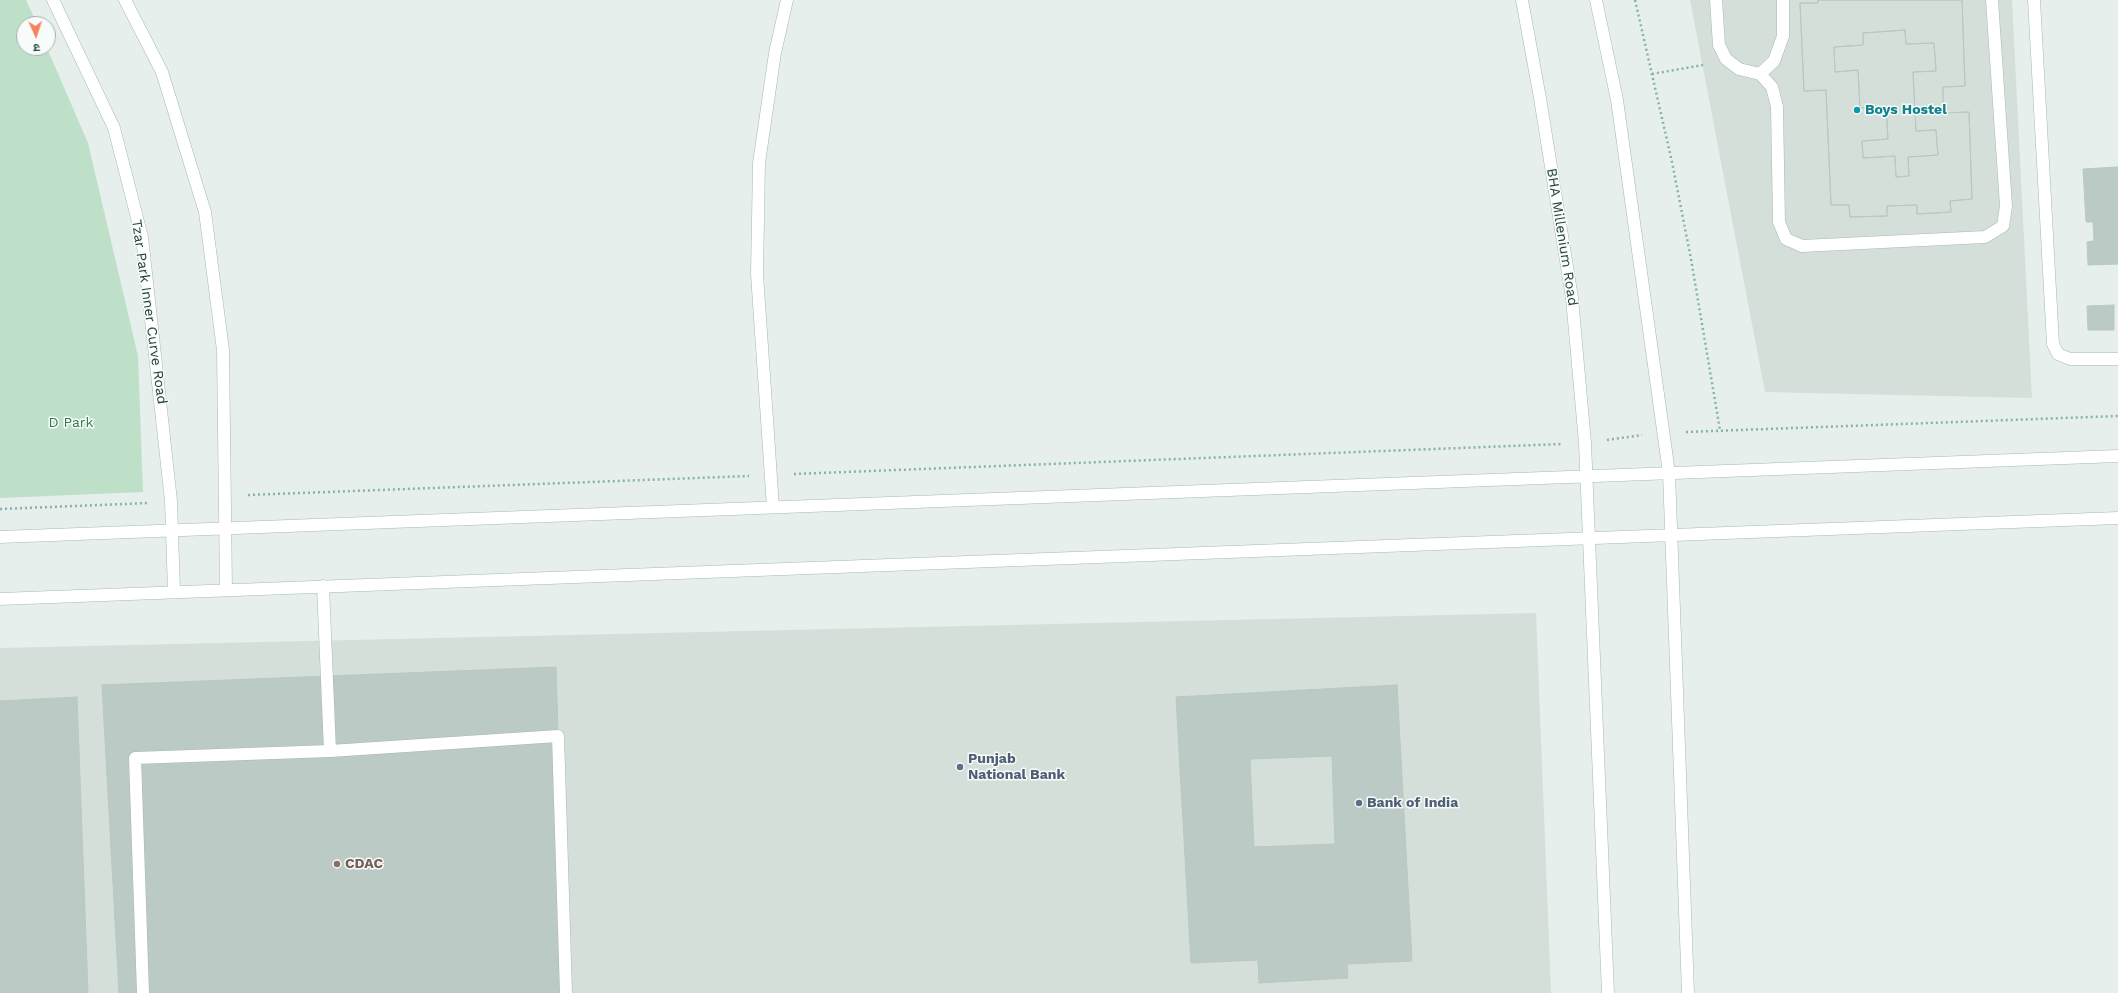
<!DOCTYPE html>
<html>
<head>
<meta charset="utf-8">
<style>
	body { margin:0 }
	#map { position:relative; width:2118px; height:993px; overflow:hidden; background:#e6efeb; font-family:"Work Sans","Noto Sans Devanagari",sans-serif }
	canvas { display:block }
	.north { position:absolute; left:16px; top:16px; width:40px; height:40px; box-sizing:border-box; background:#f7fbf9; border:1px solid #a3b1ad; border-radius:50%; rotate:177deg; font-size:11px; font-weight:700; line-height:16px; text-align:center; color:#24423a }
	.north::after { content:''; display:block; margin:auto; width:14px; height:18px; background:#f4845f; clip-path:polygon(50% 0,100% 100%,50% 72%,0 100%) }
</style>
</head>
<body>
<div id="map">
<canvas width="2118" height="993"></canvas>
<div class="north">उ</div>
</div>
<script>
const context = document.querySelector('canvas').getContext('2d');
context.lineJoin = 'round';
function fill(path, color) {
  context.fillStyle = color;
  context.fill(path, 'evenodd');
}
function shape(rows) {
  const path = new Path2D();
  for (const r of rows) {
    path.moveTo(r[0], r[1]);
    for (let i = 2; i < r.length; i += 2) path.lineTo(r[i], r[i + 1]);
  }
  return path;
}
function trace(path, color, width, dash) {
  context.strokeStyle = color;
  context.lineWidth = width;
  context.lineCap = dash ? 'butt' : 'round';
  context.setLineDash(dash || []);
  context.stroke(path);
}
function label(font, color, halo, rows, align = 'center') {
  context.font = font + ' "Work Sans",sans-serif';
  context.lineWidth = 3;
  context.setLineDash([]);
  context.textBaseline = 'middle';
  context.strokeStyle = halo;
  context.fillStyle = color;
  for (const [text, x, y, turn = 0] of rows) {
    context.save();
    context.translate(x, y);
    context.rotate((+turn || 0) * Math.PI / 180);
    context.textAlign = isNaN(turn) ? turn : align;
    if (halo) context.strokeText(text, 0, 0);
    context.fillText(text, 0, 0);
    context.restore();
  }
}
const built = shape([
	[1690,0,2012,0,2032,398,1765,392],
	[1536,613,1551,993,0,993,0,648]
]);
const green = shape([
	[0,0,26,0,37,24,24,24,24,48,47,48,88,143,138,356,143,492,0,498]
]);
const building = shape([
	[1818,0,1962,0,1965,86,1943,87,1943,113,1969,112,1972,199,1950,201,1951,212,1917,214,1917,205,1887,206,1887,216,1850,217,1849,205,1831,205,1826,90,1804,91,1800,3,1818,3,1818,0],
	[1905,30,1906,44,1934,43,1936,71,1913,72,1916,131,1936,130,1938,155,1908,157,1909,176,1896,177,1895,156,1863,158,1862,141,1888,139,1886,107,1860,108,1858,70,1835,72,1834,47,1863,45,1863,33,1905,30],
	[1818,0,1962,0,1965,86,1943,87,1943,113,1969,112,1972,199,1950,201,1951,212,1917,214,1917,205,1887,206,1887,216,1850,217,1849,205,1831,205,1826,90,1804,91,1800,3,1818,3,1818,0],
	[1905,30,1906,44,1934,43,1936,71,1913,72,1916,131,1936,130,1938,155,1908,157,1909,176,1896,177,1895,156,1863,158,1862,141,1888,139,1886,107,1860,108,1858,70,1835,72,1834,47,1863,45,1863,33,1905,30],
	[2118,167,2118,264,2088,265,2087,242,2094,241,2093,222,2086,222,2083,169,2118,167],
	[2114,305,2114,330,2088,330,2087,306,2114,305],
	[556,667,566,993,119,993,102,685,556,667],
	[1397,685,1412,961,1347,964,1348,978,1259,983,1258,960,1191,963,1176,697,1397,685],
	[1332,756,1335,844,1254,847,1250,759,1332,756],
	[77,697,88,993,0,993,0,701,77,697]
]);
const path = shape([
	[1635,0,1672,162,1691,259,1720,430],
	[1652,74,1703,65],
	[1686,432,2118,416],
	[1607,440,1642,435],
	[794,474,1562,444],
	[248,495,749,476],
	[0,509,149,503]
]);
const minor = shape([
	[53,0,114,128,142,237,171,501,174,592],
	[125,0,162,72,205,212,223,350,226,589],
	[1522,0,1540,98,1572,298,1585,443,1608,993],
	[1596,0,1617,100,1669,473,1688,993],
	[1716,0,1719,45,1726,59,1739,69,1760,74,1772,87,1777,107,1779,222,1786,239,1802,246,1985,237,2003,226,2006,206,1992,0],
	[2034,0,2053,344,2058,354,2070,359,2118,359],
	[1760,74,1774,61,1783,36,1783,0],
	[773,507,757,274,759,163,775,53,787,0],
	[0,537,2118,456],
	[323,586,330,751],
	[0,599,2118,518],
	[143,993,135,758,330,751,558,736,566,993]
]);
const markers = [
	[1857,110,4,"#0f9aa8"],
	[960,767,4,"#5c6f8a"],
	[1359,803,4,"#5c6f8a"],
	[337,864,4,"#8d6e63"]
];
const cultureNames = [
	["Boys Hostel",1865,110]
];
const streetNames = [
	["BHA Millenium Road",1562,237,81],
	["Tzar Park Inner Curve Road",149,312,82]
];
const parkNames = [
	["D Park",71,423]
];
const serviceNames = [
	["Punjab",968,759],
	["National Bank",968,775],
	["Bank of India",1367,803]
];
const educationNames = [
	["CDAC",345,864]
];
fill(built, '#d4dfda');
fill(green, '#bfe0c8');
fill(building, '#bbcac4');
trace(building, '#b8c9c2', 1);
trace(minor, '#a8b8b2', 13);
trace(path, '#86b3a5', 2.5, [2, 3]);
trace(minor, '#fff', 12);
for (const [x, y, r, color] of markers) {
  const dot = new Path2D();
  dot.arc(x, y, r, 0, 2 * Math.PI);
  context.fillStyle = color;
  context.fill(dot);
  trace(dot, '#f7fbf9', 1.5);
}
label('bold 14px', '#0d838f', '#f7fbf9', cultureNames, 'left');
label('14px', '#24423a', '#f7fbf9', streetNames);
label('14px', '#2d7a4b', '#f7fbf9', parkNames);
label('bold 14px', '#4e5e75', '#f7fbf9', serviceNames, 'left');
label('bold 14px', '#785e54', '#f7fbf9', educationNames, 'left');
</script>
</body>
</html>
